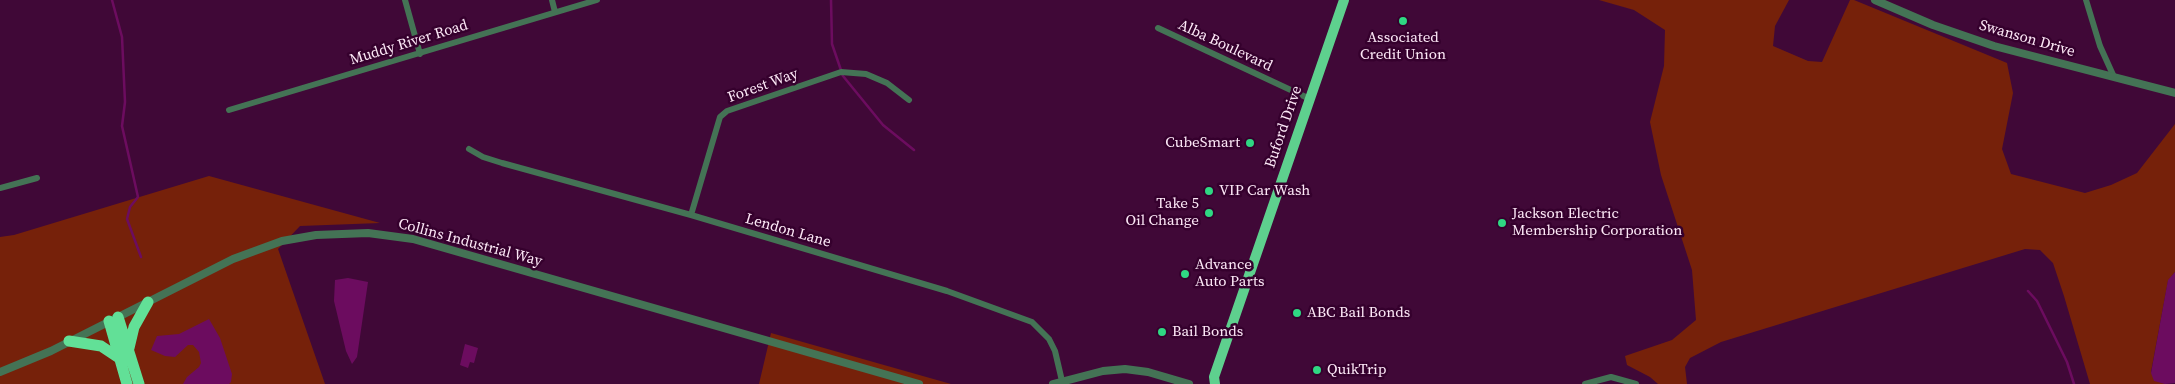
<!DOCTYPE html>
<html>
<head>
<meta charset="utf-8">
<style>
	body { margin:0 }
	canvas { display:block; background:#400837 }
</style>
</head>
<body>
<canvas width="2175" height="384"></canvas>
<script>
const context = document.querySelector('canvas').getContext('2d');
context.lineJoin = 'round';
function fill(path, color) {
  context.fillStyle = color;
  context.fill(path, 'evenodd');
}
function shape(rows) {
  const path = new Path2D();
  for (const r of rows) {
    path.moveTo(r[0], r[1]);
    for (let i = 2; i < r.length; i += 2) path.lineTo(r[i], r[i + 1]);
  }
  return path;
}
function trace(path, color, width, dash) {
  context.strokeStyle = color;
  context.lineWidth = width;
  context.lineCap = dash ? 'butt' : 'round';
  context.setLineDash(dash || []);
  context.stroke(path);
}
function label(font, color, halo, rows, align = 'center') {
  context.font = font + ' "Source Serif 4",serif';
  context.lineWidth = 5;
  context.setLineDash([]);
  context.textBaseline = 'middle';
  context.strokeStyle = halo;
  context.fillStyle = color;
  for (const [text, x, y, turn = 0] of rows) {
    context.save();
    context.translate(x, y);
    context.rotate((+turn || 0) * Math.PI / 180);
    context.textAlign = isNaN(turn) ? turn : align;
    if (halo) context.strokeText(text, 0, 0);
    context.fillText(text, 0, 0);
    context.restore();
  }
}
const green = shape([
	[1599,0,1789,0,1775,26,1773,46,1808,61,1822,62,1850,0,1854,0,2007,63,2013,93,2002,149,2011,174,2085,193,2111,185,2137,173,2175,124,2175,272,2168,281,2151,372,2165,384,2175,384,2090,384,2064,296,2053,263,2040,250,2025,249,1721,342,1690,358,1685,367,1687,384,1658,384,1650,377,1627,365,1625,356,1672,340,1696,320,1692,270,1661,175,1650,122,1664,66,1665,30,1634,10],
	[209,176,380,223,300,226,278,249,325,384,0,384,0,237,14,235],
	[771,333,951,384,759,384]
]);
const water = shape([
	[2175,272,2175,383,2165,384,2154,381,2151,373,2168,280],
	[348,278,368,282,357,357,352,364,346,351,334,301,335,280],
	[209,319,220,338,232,374,231,382,229,384,183,384,187,377,199,367,201,363,199,352,193,345,188,345,175,357,165,356,151,350,157,336,179,334],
	[465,344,478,348,474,363,470,362,468,368,460,365]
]);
const stream = shape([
	[112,0,122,37,125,102,122,126,138,197,130,207,127,219,141,257],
	[831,0,832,44,843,76,883,125,914,150],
	[2028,291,2037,301,2067,362,2074,384]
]);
const minor = shape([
	[405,0,420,54],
	[552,0,555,12],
	[2086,0,2100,46,2114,77],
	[1158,28,1310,99],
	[229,110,597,0],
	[469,149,483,157,502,163,691,215,947,291,1032,322,1049,339,1055,351,1062,381],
	[0,188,37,178],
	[691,215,720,117,727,111,841,72,866,74,887,83,909,100],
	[1585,384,1611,377,1636,384]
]);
const tertiary = shape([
	[1875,0,1933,25,1994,46,2175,93],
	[0,372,51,351,233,259,282,241,316,235,368,233,413,239,919,384],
	[1053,384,1103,371,1125,369,1148,372,1189,384]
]);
const trunk = shape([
	[1215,384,1214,377,1344,0]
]);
const motorway = shape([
	[118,317,139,384],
	[109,321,127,384],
	[69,341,101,346,119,358],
	[129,348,134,327,148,302]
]);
const markers = [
	[1403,21,5,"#2fd883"],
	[1250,143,5,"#2fd883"],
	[1209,191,5,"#2fd883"],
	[1209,213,5,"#2fd883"],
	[1502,223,5,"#2fd883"],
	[1185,274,5,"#2fd883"],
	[1297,313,5,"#2fd883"],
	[1162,332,5,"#2fd883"],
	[1317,370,5,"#2fd883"]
];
const poiNames = [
	["Associated",1403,38,"center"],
	["Credit Union",1403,55,"center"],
	["CubeSmart",1240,143,"right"],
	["VIP Car Wash",1219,191],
	["Take 5",1199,204,"right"],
	["Oil Change",1199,221,"right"],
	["Jackson Electric",1512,214],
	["Membership Corporation",1512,231],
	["Advance",1195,265],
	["Auto Parts",1195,282],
	["ABC Bail Bonds",1307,313],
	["Bail Bonds",1172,332],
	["QuikTrip",1327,370]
];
const streetNames = [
	["Swanson Drive",2027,39,16],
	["Muddy River Road",409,43,-17],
	["Alba Boulevard",1225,46,25],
	["Forest Way",763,86,-20],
	["Buford Drive",1284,127,-71],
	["Lendon Lane",788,231,16],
	["Collins Industrial Way",470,243,15]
];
fill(green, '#76210a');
fill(water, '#6c0c5f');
trace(stream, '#6c0c5f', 2.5);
trace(minor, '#447355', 6);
trace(tertiary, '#447355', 8);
trace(trunk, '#5ed08e', 10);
trace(motorway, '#62e097', 11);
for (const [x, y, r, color] of markers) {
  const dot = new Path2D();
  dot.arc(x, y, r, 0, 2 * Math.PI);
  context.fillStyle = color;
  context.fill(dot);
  trace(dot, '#35002d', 2);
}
label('15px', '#fde8f7', '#35002d', poiNames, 'left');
label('15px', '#fde8f7', '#35002d', streetNames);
</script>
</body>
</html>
